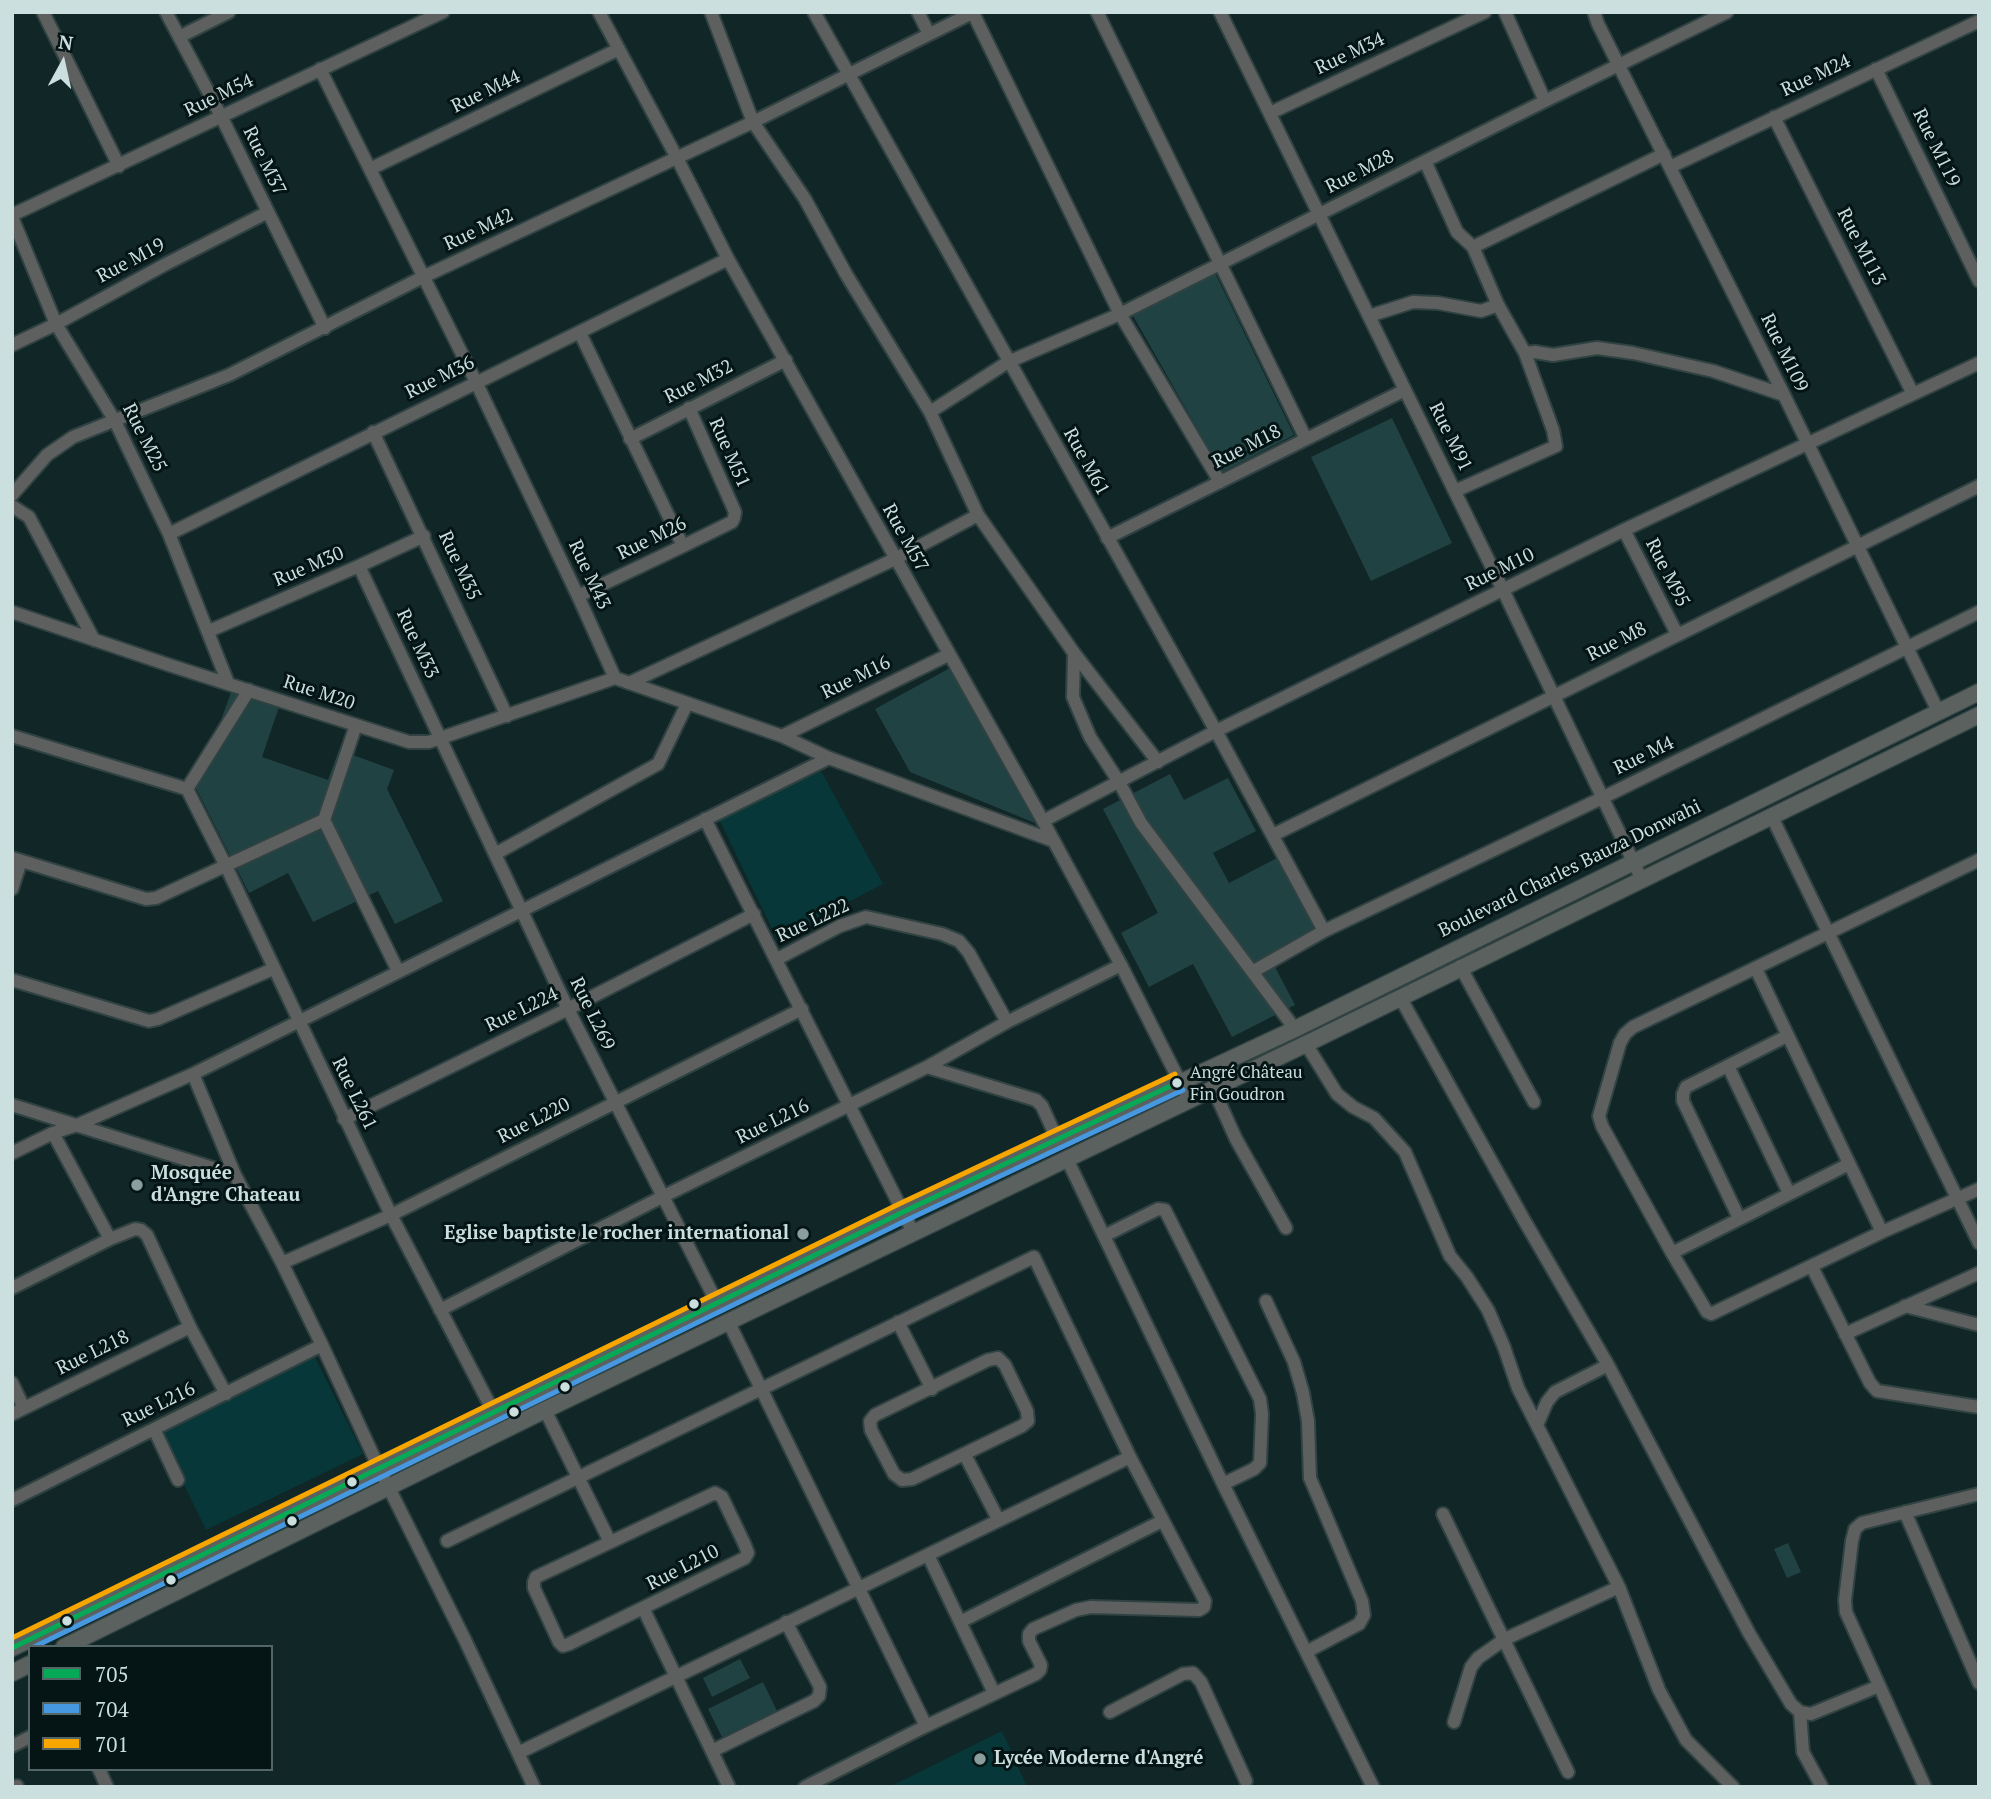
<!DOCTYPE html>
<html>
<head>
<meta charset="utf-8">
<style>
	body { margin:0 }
	#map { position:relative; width:1991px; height:1799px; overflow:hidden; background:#112626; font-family:"PT Serif",serif }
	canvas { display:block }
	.frame { position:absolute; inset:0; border:14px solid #cbdfdf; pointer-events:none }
	.legend { position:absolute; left:28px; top:1645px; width:245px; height:126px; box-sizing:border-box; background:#051414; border:2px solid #546565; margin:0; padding:9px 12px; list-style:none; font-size:21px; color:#cbdfdf }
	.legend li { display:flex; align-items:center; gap:14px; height:35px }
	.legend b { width:35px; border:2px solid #546565 }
	.north { position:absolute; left:28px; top:28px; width:70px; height:70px; -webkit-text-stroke:5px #051414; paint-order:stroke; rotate:8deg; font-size:19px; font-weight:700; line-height:28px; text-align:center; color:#cbdfdf }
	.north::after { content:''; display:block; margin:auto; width:24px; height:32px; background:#cbdfdf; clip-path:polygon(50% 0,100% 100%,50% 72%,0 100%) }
</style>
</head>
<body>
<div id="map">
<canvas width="1991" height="1799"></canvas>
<div class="frame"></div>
<ul class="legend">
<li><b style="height:9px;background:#06aa56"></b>705</li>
<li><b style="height:9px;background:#4699e1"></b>704</li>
<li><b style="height:9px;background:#f7a600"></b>701</li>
</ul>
<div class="north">N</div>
</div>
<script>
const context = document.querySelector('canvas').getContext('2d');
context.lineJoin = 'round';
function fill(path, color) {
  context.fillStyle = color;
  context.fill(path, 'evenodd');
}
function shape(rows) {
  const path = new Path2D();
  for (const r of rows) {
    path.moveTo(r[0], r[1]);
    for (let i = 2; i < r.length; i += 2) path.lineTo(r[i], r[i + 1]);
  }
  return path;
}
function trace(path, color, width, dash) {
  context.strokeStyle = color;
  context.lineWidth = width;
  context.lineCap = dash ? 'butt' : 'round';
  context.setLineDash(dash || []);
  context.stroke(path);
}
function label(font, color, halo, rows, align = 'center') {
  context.font = font + ' "PT Serif",serif';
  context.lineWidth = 6;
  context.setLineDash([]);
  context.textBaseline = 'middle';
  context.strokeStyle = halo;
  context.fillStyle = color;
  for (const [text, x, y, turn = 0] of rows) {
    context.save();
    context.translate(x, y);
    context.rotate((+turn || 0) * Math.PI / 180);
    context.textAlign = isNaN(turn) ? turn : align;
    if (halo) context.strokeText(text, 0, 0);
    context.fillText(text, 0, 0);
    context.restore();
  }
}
const built = shape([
	[821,771,883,884,777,939,718,817],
	[315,1357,363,1454,206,1530,159,1433],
	[1002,1731,1027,1787,889,1787]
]);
const green = shape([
	[1215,273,1294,435,1222,472,1132,314],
	[1392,418,1452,543,1371,581,1311,457],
	[950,668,1035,823,910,772,875,709],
	[233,687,280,704,262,757,328,780,339,750,394,770,387,789,443,901,395,924,378,891,313,922,288,873,249,893,196,788],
	[1170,774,1184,800,1228,778,1256,831,1213,853,1229,883,1277,858,1320,939,1273,963,1295,1005,1232,1037,1193,964,1149,987,1121,933,1158,913,1103,809],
	[1788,1543,1801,1572,1787,1578,1774,1549],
	[740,1659,750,1678,712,1697,703,1678],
	[763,1682,777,1711,722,1737,708,1709]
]);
const minor = shape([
	[43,12,119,166],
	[166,12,221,116,325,328],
	[599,12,677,158,728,259,1043,821,1121,965,1189,1100],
	[711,12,753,122,805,199,846,274,930,412,978,515,1074,653,1158,762],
	[814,12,1216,731,1324,931],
	[918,12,929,34],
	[1097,12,1306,439],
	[1220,12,1503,590,1642,880],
	[1505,12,1545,101],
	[1594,12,1598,24,1784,395,1938,711],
	[973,13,1120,314,1220,482],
	[179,37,229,12],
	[320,69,476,382,578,596,615,678,782,736,829,758,1054,841],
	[1876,69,1979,281],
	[1270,113,1485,12],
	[1774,117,1913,394],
	[1425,161,1457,232,1473,247,1664,154],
	[1670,167,1979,21],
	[370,169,619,49],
	[12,215,443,12],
	[12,217,56,324,115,421,169,534,228,683],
	[1473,247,1498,305,1525,353,1535,352,1553,355,1597,348,1633,353,1713,371,1784,395],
	[1369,316,1413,302,1438,303,1481,311,1498,305],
	[580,333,683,546],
	[12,345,56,324,166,264,268,212],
	[930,412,1008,362,1120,314,1545,101,1727,12],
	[373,432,507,716],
	[630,439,786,360],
	[1455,491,1556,446,1553,430,1525,353],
	[12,495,47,455,73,437,229,375,423,277,753,122,974,12],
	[12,506,29,517,94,640],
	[1624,530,1677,634],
	[169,534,728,259],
	[1107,538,1405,390],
	[359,566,568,1009,717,1303],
	[578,596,683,546,732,522,734,518,735,512,689,408],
	[12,612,169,665,409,742,429,742,615,678],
	[209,631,359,566,424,536],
	[1074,653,1073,697,1090,737,1119,782,1141,823,1295,1029],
	[629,683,895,559,978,515],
	[12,736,187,789],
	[782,736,948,655],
	[187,789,225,864,391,1215,493,1411],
	[187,789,249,690],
	[1772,817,1979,1243],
	[705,819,913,1232],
	[324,820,398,971],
	[1043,821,1216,731,1624,530,1979,363],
	[1273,835,1979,486],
	[495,854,658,764,687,704],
	[12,858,146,899,156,898,324,820,356,725],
	[1979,860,1633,1027,1625,1034,1620,1043,1599,1116,1602,1126,1672,1253,1707,1312,1711,1314,1882,1232,1979,1189],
	[12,889,21,861],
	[777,959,840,926,866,917,942,934,959,941,969,953,1007,1022],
	[1460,966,1534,1102],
	[1756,969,1882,1232],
	[1254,971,1324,931,1602,798,1979,612],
	[12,980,149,1021,158,1019,273,969],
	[1400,997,1524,1220,1608,1365,1749,1633,1791,1704,1800,1712,1811,1714,1879,1686],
	[1306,1044,1337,1094,1353,1107,1374,1118,1405,1152,1450,1256,1467,1277,1488,1310,1504,1347,1518,1388,1619,1587,1659,1690,1686,1740,1733,1787],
	[1728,1066,1789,1193],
	[927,1067,1036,1100,1042,1106,1057,1139],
	[193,1074,235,1175],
	[1213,1088,1236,1139,1286,1228],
	[12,1105,235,1175,282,1263,322,1345,379,1468,465,1640,534,1787],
	[344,1119,568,1009,754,914],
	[53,1133,110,1239],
	[12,1153,53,1133,77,1125,193,1074,829,758],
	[1067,1159,1223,1484,1373,1787],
	[1739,1218,1683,1101,1683,1094,1686,1087,1787,1036],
	[1104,1236,1158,1209,1165,1210,1260,1399,1262,1414,1260,1463,1254,1469,1223,1484],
	[1672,1253,1849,1164],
	[282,1263,391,1215,802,1009],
	[1812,1267,1870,1383,1877,1391,1979,1407],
	[12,1288,110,1239,135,1229,141,1230,147,1235,190,1327,226,1394],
	[1266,1301,1294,1362,1303,1393,1308,1421,1310,1478,1362,1601,1364,1615,1359,1624,1308,1651],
	[1905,1306,1979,1325],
	[440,1310,662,1197,927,1067,1007,1022,1121,965],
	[728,1321,926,1726],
	[898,1322,932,1389],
	[1845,1334,1979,1273],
	[998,1358,1005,1365,1027,1411,1028,1421,1022,1426,912,1479,902,1480,894,1474,871,1430,870,1421,875,1415,988,1360,998,1358],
	[12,1383,24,1408],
	[545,1410,610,1542],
	[12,1414,190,1327],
	[1537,1425,1547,1402,1555,1392,1608,1365],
	[154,1429,178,1480],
	[965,1455,998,1519],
	[715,1493,722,1497,744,1543,748,1553,745,1558,569,1644,563,1646,559,1642,534,1588,534,1582,536,1577,715,1493],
	[12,1500,322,1345],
	[1905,1512,1979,1683],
	[1443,1514,1568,1772],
	[447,1541,1034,1257,1130,1457,1205,1601,1204,1607,1199,1610,1091,1607,1076,1610,1033,1629,1029,1634,1029,1641,1041,1665,1040,1670,1036,1674,926,1726,805,1787],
	[928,1555,994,1693],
	[644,1610,729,1787],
	[960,1622,1162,1521],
	[1110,1712,1183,1674,1193,1673,1201,1682,1246,1781],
	[1800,1712,1803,1752,1822,1787],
	[1454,1722,1471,1667,1478,1658,1505,1639,1619,1587],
	[12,1746,30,1737],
	[712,1751,814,1701,819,1696,820,1687,786,1622],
	[518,1753,1130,1457],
	[99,1769,107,1787],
	[17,1786,17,1787],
	[1925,1787,1846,1612,1845,1600,1852,1541,1855,1529,1862,1523,1979,1494]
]);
const major = shape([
	[64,1647,545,1410,1306,1044,1979,715],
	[12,1648,903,1212,1295,1029,1979,692],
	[12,1673,30,1664]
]);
const bus1 = shape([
	[12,1648,903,1212,1179,1082]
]);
const bus2 = shape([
	[34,1647,907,1220,1183,1090]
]);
const bus3 = shape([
	[12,1638,899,1204,1175,1074]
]);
const markers = [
	[1177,1083,6,"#cbdfdf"],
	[137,1185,7,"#8a9e9e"],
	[803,1234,7,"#8a9e9e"],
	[694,1304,6,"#cbdfdf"],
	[565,1387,6,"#cbdfdf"],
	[514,1412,6,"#cbdfdf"],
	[352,1482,6,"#cbdfdf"],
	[292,1521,6,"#cbdfdf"],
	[171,1580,6,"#cbdfdf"],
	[67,1621,6,"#cbdfdf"],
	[980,1759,7,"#8a9e9e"]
];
const busNames = [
	["Angré Château",1190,1073],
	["Fin Goudron",1190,1095]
];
const streetNames = [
	["Rue M34",1350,54,-25],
	["Rue M24",1816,76,-25],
	["Rue M44",486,92,-26],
	["Rue M54",219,96,-26],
	["Rue M119",1936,148,64],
	["Rue M37",264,161,64],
	["Rue M28",1360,172,-27],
	["Rue M42",479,230,-25],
	["Rue M113",1861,247,63],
	["Rue M19",131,261,-28],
	["Rue M109",1784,353,64],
	["Rue M36",440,378,-26],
	["Rue M32",699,382,-27],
	["Rue M91",1450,437,64],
	["Rue M25",144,438,63],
	["Rue M18",1247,447,-27],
	["Rue M51",729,453,66],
	["Rue M61",1086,462,61],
	["Rue M57",905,538,61],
	["Rue M26",652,539,-26],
	["Rue M35",459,566,65],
	["Rue M30",309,567,-23],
	["Rue M10",1500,570,-26],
	["Rue M95",1667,573,63],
	["Rue M43",589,575,65],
	["Rue M8",1617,642,-27],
	["Rue M33",417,644,65],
	["Rue M16",856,678,-26],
	["Rue M20",319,693,18],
	["Rue M4",1644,756,-26],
	["Boulevard Charles Bauza Donwahi",1570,869,-26],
	["Rue L222",813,921,-25],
	["Rue L224",522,1010,-26],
	["Rue L269",592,1014,64],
	["Rue L261",354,1094,64],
	["Rue L220",534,1121,-27],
	["Rue L216",773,1122,-26],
	["Rue L218",93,1353,-26],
	["Rue L216",159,1405,-26],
	["Rue L210",683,1568,-27]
];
const poiNames = [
	["Mosquée",151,1174],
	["d'Angre Chateau",151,1196],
	["Eglise baptiste le rocher international",789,1234,"right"],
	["Lycée Moderne d'Angré",994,1759]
];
fill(built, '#073738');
fill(green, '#214243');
trace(minor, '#304242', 16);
trace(major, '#304242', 19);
trace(minor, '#5e605f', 12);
trace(major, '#5a615f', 16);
trace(bus1, '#06aa56', 5);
trace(bus2, '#4699e1', 5);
trace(bus3, '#f7a600', 5);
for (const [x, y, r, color] of markers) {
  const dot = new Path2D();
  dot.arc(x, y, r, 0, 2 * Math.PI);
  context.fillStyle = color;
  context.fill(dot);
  trace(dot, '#051414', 2.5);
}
label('17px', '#cbdfdf', '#051414', busNames, 'left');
label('19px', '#cbdfdf', '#051414', streetNames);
label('bold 19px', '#cbdfdf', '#051414', poiNames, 'left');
</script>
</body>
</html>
